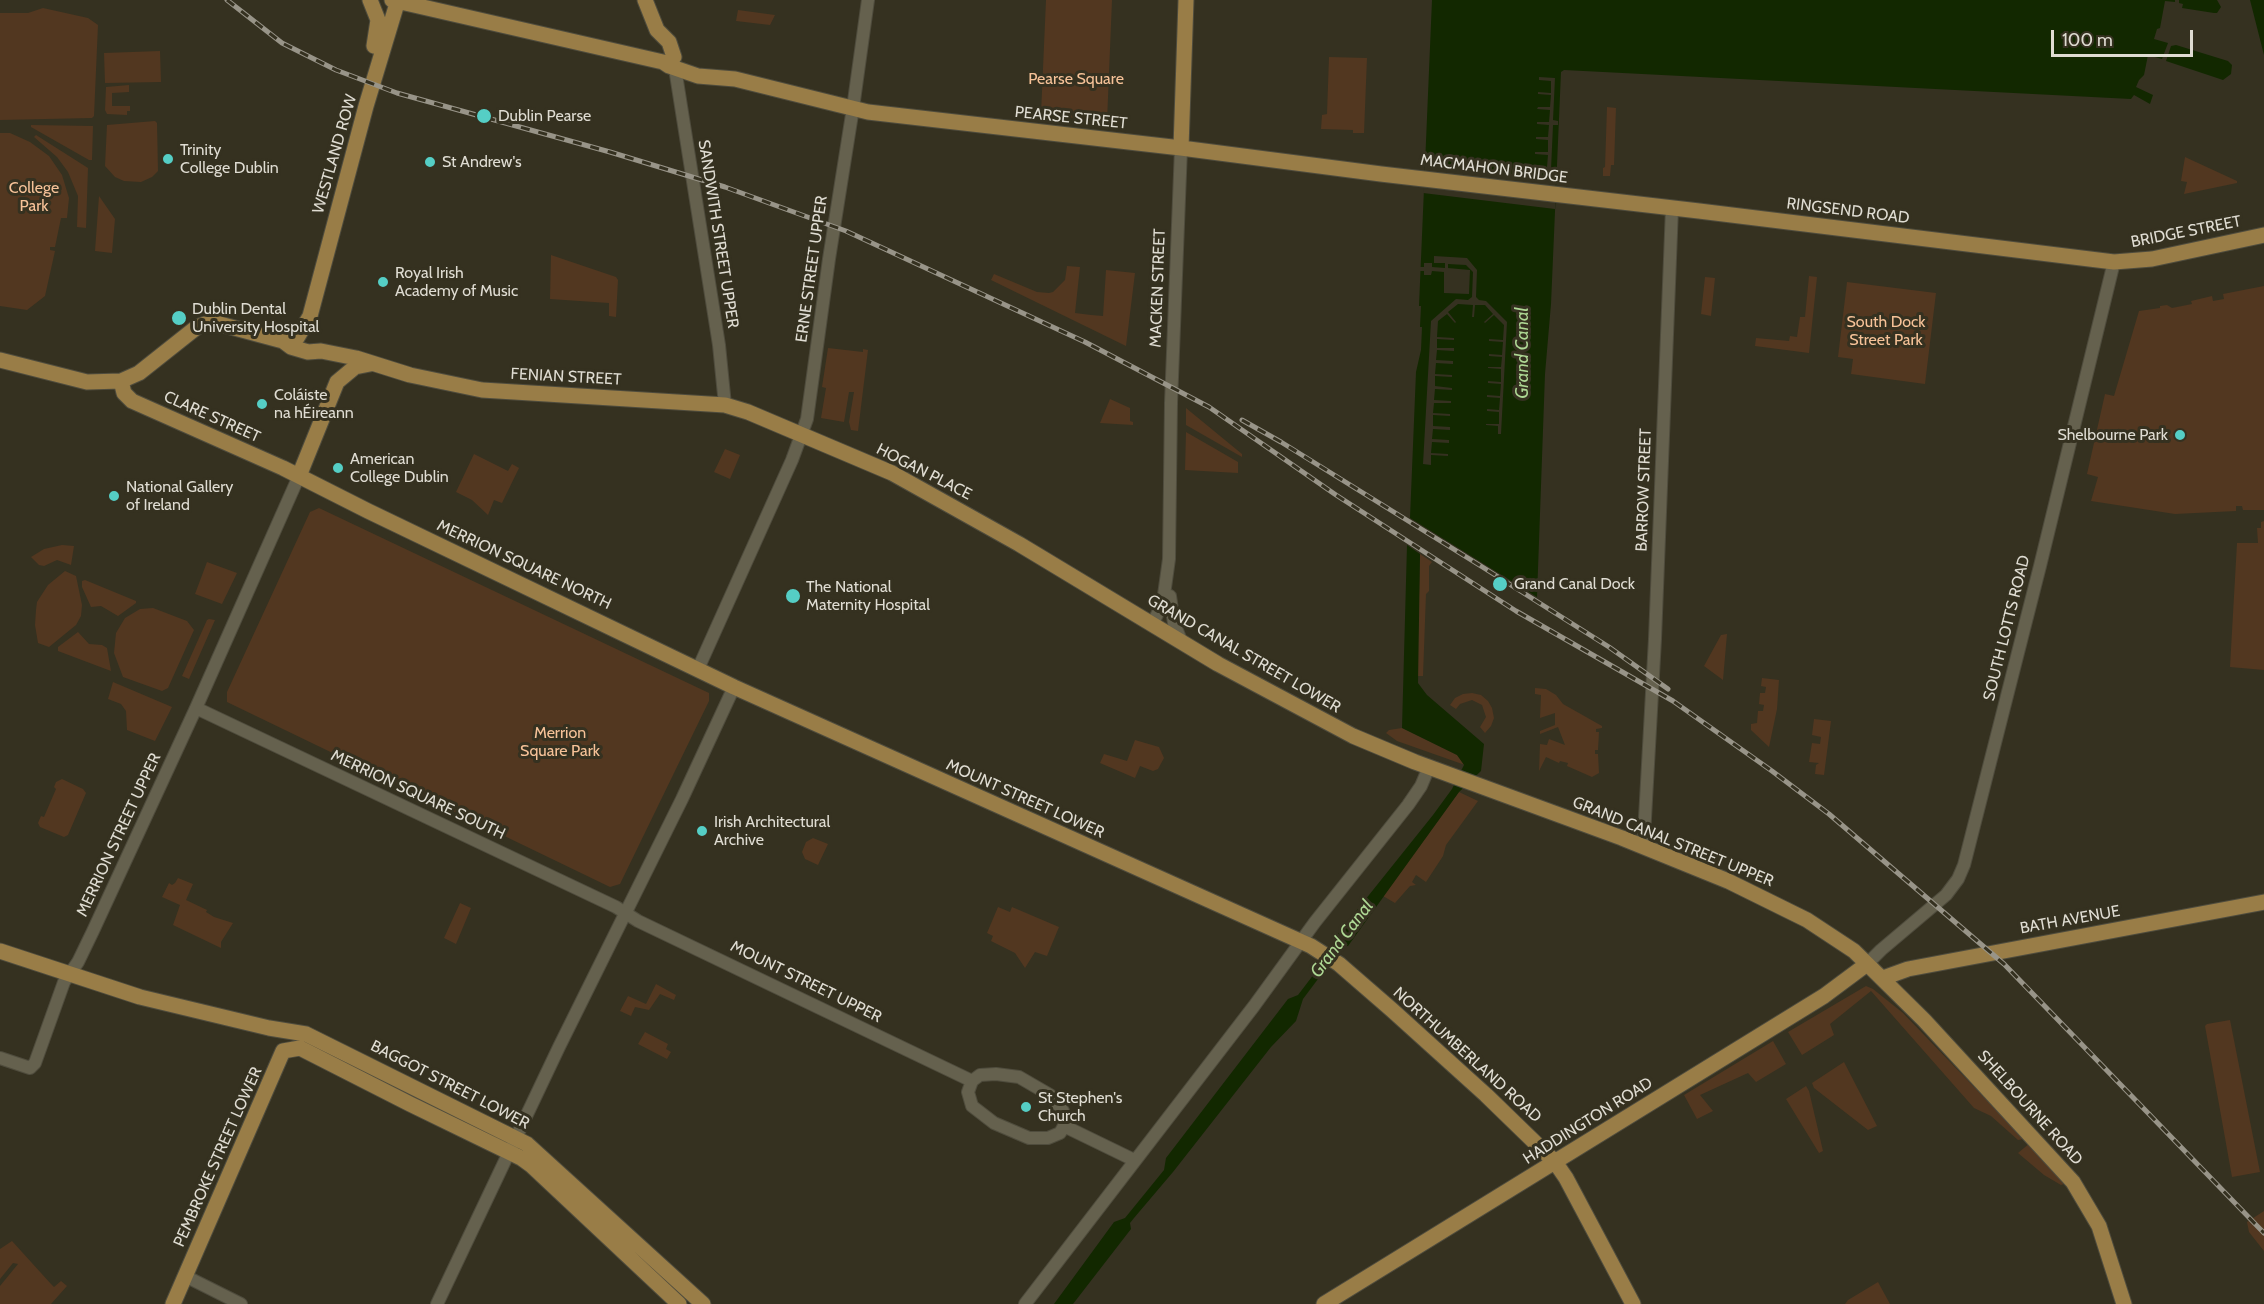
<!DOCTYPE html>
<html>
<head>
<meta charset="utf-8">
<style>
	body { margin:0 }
	#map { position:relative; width:2264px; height:1304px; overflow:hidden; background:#353120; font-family:Cabin,sans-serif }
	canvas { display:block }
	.scale { position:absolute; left:2051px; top:30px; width:142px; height:27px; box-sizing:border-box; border:3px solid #dfdcd2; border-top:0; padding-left:8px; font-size:18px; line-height:21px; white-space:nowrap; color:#dfdcd2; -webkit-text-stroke:4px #353120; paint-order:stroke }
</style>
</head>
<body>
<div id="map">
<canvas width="2264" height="1304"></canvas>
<div class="scale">100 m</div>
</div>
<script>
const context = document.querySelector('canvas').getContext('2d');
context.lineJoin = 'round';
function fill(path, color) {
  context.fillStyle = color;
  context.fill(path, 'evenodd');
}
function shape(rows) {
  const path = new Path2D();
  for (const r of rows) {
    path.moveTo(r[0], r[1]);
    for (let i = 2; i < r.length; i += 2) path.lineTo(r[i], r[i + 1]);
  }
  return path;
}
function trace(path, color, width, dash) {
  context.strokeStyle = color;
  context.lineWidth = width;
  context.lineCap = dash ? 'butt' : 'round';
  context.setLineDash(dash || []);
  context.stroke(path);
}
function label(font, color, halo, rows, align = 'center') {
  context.font = font + ' Cabin,sans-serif';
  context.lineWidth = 6;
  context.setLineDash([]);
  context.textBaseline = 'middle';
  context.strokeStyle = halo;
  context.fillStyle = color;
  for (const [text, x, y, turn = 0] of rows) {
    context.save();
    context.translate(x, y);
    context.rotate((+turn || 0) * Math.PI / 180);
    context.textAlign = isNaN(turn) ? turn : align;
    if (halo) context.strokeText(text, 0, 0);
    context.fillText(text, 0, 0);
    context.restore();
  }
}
const green = shape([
	[1046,0,1112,0,1107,122,1041,114],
	[43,8,88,18,98,25,94,116,92,118,0,120,0,13,28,13],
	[738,10,775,15,770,25,736,21],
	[160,51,161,82,105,83,104,53],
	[1329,57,1367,58,1364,133,1353,133,1353,130,1321,129,1322,115,1327,114],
	[129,85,129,92,112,93,112,106,130,106,130,111,127,111,127,115,107,114,105,110,106,87],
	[1607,107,1616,108,1614,165,1611,165,1610,176,1603,176,1603,168,1605,167],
	[155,121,157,123,158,171,152,177,141,182,124,181,115,177,105,166,107,125],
	[31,125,93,126,92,160,89,160,31,127],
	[0,133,10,133,30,142,49,156,62,175,69,198,67,218,61,218,55,247,50,247,50,250,55,251,45,296,27,310,0,306],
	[36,135,88,168,86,228,77,227,78,196,68,172,57,157,34,137],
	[2185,157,2237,181,2237,183,2184,194,2187,182,2181,181],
	[99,196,115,219,112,253,95,251],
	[551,255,616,277,618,280,616,317,609,316,609,303,550,299],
	[1067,266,1080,267,1075,313,1091,315,1103,316,1106,270,1135,273,1126,346,991,280,994,274,1037,292,1049,293,1053,292,1065,280],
	[1809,276,1817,277,1809,353,1755,346,1756,338,1789,341,1790,336,1797,337,1800,317,1805,317],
	[1705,277,1715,278,1711,316,1701,314],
	[1847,282,1936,293,1925,384,1851,374,1853,359,1838,357],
	[2264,286,2264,510,2243,510,2242,506,2236,506,2236,511,2175,514,2091,501,2098,477,2087,474,2105,394,2114,396,2139,311,2160,308,2160,306,2167,305,2172,308,2192,304,2191,301,2212,296,2213,301,2224,299,2223,294],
	[828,348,863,352,863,349,868,350,858,431,851,430,849,422,854,392,849,392,844,422,821,418,826,388,822,387],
	[1110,399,1130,408,1130,421,1133,422,1133,425,1100,423],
	[1186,408,1242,454,1242,457,1186,425],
	[1186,432,1238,462,1238,473,1185,470],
	[725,449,740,455,730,479,714,472],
	[474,454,508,471,512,464,519,468,502,503,494,500,488,515,472,500,456,492],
	[319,508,709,693,709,701,620,884,610,887,227,702,227,692,310,512],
	[2264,521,2264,670,2230,667,2237,543,2258,543,2257,528,2261,528,2261,522],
	[62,545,74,546,71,565,57,560,44,566,39,565,31,557,44,549],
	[1420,554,1432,562,1429,566,1429,591,1426,594,1423,676,1417,676],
	[207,562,237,573,222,604,195,594],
	[65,571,76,576,82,605,81,616,76,625,49,647,38,643,35,625,36,610,37,602,48,585],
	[85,580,136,601,136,603,118,616,101,606,91,607,82,587,82,581],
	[153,608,187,621,194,630,168,688,162,691,123,677,114,653,116,633,125,618,140,609],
	[209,619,215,620,189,679,182,676,207,620],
	[78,632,89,644,102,645,107,648,111,671,58,651,58,647],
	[1727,634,1723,680,1704,666,1721,635],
	[1762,678,1779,680,1777,709,1769,747,1751,730,1751,724,1757,723,1758,711,1763,711,1764,705,1759,704,1760,693,1765,693,1766,687,1761,686],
	[113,682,172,707,155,741,127,730,126,711,121,704,108,699],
	[1535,688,1546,689,1556,695,1563,704,1602,726,1602,728,1596,729,1596,732,1599,732,1598,750,1595,750,1595,754,1598,754,1599,773,1592,777,1567,766,1568,763,1560,761,1559,763,1546,757,1539,771,1540,744,1547,745,1549,739,1565,745,1558,727,1540,734,1540,731,1555,725,1555,713,1540,718,1541,695,1535,694],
	[1472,693,1481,695,1488,701,1492,708,1494,718,1491,726,1485,733,1480,727,1486,717,1482,705,1472,700,1460,704,1456,709,1450,705,1455,698,1463,694],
	[1814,719,1831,721,1824,775,1815,774,1816,765,1819,763,1809,762,1812,743,1820,744,1821,737,1812,735],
	[1402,728,1457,755,1465,765,1397,741,1386,733,1389,730],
	[1135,740,1159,747,1164,758,1158,769,1153,771,1140,766,1135,778,1100,763,1104,754,1127,761],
	[62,779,83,789,86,793,68,835,64,837,40,827,38,823,41,816,44,817,56,789,54,787,56,782],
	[1459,792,1478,801,1446,845,1443,856,1426,882,1416,875,1412,882,1416,885,1410,886,1395,903,1383,896],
	[813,838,828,844,818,865,805,859,802,852,806,842],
	[178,878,193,884,186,900,207,910,206,912,214,917,233,923,221,942,221,948,173,925,180,905,162,897,169,883,172,885,175,883],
	[460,903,471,908,456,944,444,938],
	[998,907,1010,912,1012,907,1059,927,1047,956,1035,952,1025,968,1015,953,991,941,993,936,987,933],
	[656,984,676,995,674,1000,660,994,649,1010,635,1007,631,1016,620,1011,628,996,646,1004],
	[1866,986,1873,989,1903,1013,2024,1139,2018,1140,1991,1116,1974,1108,1871,991,1830,1024,1834,1035,1802,1055,1788,1032],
	[2230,1020,2260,1172,2232,1177,2205,1026,2207,1024],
	[645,1032,668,1044,666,1049,671,1052,667,1059,638,1044],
	[1773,1041,1786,1064,1756,1082,1748,1073,1700,1095,1713,1111,1697,1119,1684,1095],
	[1844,1062,1877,1126,1868,1130,1814,1088,1812,1083],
	[1806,1086,1809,1091,1823,1151,1819,1153,1786,1099],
	[2030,1143,2064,1184,2061,1185,2044,1175,2018,1153],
	[2264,1211,2264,1251,2249,1232,2247,1222],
	[12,1241,51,1284,54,1287,61,1281,67,1286,51,1304,0,1304,0,1286,18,1264,13,1263,0,1279,0,1249],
	[1878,1282,1890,1304,1845,1304,1848,1300]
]);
const water = shape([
	[1432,0,2175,0,2175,2,2165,1,2160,28,2157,29,2154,39,2168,43,2162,59,2148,55,2144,75,2139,80,2136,87,2153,95,2150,104,2134,95,2131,99,1564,70,1561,72,1551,304,1545,374,1537,597,1410,518,1416,372,1421,350,1422,327,1420,327,1421,306,1419,306],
	[2179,0,2217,0,2221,7,2217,13,2214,13,2182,8,2183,4,2179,3],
	[2250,0,2264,0,2264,55],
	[2176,45,2228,61,2232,65,2231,74,2223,80,2166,61,2171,46],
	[1407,545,1420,554,1418,683,1427,695,1484,744,1481,771,1459,792,1348,946,1342,947,1303,999,1296,1021,1271,1047,1173,1172,1134,1218,1130,1223,1131,1229,1073,1304,1054,1304,1114,1222,1125,1218,1164,1170,1166,1158,1288,999,1298,995,1337,944,1337,935,1433,815,1452,789,1464,765,1457,755,1402,728]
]);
const pier = shape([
	[1539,77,1555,78,1553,120,1558,121,1558,125,1553,125,1551,170,1534,169,1534,167,1547,167,1548,155,1535,154,1535,152,1548,152,1548,140,1536,139,1536,137,1548,137,1549,125,1537,124,1537,122,1549,122,1550,110,1537,109,1538,107,1550,107,1551,95,1538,94,1538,92,1551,93,1551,81,1539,80],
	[1425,164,1556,179,1555,209,1423,193],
	[1434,256,1467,258,1477,270,1476,297,1479,300,1486,301,1507,322,1501,434,1498,434,1498,426,1486,425,1486,424,1499,424,1499,412,1487,411,1487,409,1499,410,1500,398,1487,397,1487,395,1500,396,1501,384,1488,383,1488,381,1501,382,1501,369,1488,368,1488,367,1501,367,1502,357,1489,356,1489,354,1502,355,1503,342,1489,341,1489,339,1503,340,1504,325,1494,315,1485,323,1484,322,1493,314,1485,305,1475,305,1474,317,1472,317,1473,305,1458,304,1448,312,1456,322,1455,323,1447,314,1438,321,1437,337,1454,338,1454,340,1437,339,1437,348,1454,348,1454,351,1437,350,1436,360,1453,361,1453,364,1436,363,1435,374,1452,375,1452,377,1435,376,1435,386,1452,388,1452,390,1435,389,1434,400,1451,401,1451,403,1434,403,1433,413,1450,414,1450,416,1433,415,1433,426,1450,427,1450,430,1433,429,1432,439,1449,440,1449,443,1432,442,1431,453,1448,454,1448,456,1431,455,1431,465,1423,464,1431,321,1456,299,1468,300,1472,297,1473,272,1466,265,1448,264,1448,268,1470,270,1469,294,1444,293,1444,272,1432,271,1431,275,1424,275,1424,271,1420,271,1420,267,1424,267,1424,263,1432,263,1432,267,1445,268,1445,263,1434,263]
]);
const minor = shape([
	[674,62,719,345,725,405],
	[1170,596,1174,623,1182,643],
	[1153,623,1163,602,1169,559,1171,403,1181,148],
	[698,669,792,460,807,419,829,259,853,108,868,0],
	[196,708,616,907,638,921,972,1081],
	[1641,846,1644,836,1655,639,1672,208],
	[1867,964,1881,950,1946,895,1958,879,1964,865,2040,566,2114,262],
	[0,1058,30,1068,35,1063,64,982,78,962,93,931,196,708,299,476],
	[996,1074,1019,1077,1050,1095,1063,1111,1064,1126,1060,1133,1048,1138,1029,1138,994,1123,972,1106,968,1092,972,1081,980,1075,996,1074],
	[1064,1126,1134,1160],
	[185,1276,241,1304],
	[437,1304,559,1047,682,799,734,687],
	[1025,1304,1254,1006,1315,922,1408,805,1421,786,1429,767]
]);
const major = shape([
	[370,0,378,20,374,46],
	[392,0,663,62,669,66,698,76,735,79,868,112,1181,148,1381,174,1699,211,2114,262,2152,259,2264,235],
	[645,0,657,30,669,42,674,57],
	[1181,148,1186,0],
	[283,341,297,338,310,316,366,106,398,0],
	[0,360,87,382,121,381,139,373,197,327,208,323,216,323,283,341,291,347,308,352,321,351,356,358,410,375,482,390,725,405,748,412,892,473,1019,544,1218,664,1353,736,1415,762,1622,838,1728,881,1807,920,1854,951,1924,1020,2073,1182,2099,1226,2124,1304],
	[121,381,124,393,132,401,283,468,368,511,734,687,1311,946,1339,964,1392,1010,1486,1095,1555,1162,1566,1178,1633,1304],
	[299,476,337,382,355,367,370,364],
	[0,951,140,997,269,1028,306,1034,527,1144,703,1304],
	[1883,978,1908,969,2264,902],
	[283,1051,300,1048,410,1104,521,1158,532,1166,679,1304],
	[173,1304,283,1051],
	[1324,1304,1824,996,1867,964]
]);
const rail = shape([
	[227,0,282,43,336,70,397,93,610,152,725,187,846,231,1085,342,1209,407,1336,495,1516,611,1673,701,1772,771,1829,814,2004,964,2264,1233],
	[1242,420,1281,442,1484,568,1609,647,1668,689]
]);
const markers = [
	[484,116,8,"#55cec5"],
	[168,159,6,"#55cec5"],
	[430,162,6,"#55cec5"],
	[383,282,6,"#55cec5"],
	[179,318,8,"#55cec5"],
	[262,404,6,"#55cec5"],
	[2180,435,6,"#55cec5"],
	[338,468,6,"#55cec5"],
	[114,496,6,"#55cec5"],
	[1500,584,8,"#55cec5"],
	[793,596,8,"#55cec5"],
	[702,831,6,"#55cec5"],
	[1026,1107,6,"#55cec5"]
];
const parkNames = [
	["Pearse Square",1076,79],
	["College",34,188],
	["Park",34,206],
	["South Dock",1886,322],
	["Street Park",1886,340],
	["Merrion",560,733],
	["Square Park",560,751]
];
const poiNames = [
	["Dublin Pearse",498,116],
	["Trinity",180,150],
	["College Dublin",180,168],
	["St Andrew's",442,162],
	["Royal Irish",395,273],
	["Academy of Music",395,291],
	["Dublin Dental",192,309],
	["University Hospital",192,327],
	["Coláiste",274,395],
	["na hÉireann",274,413],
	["Shelbourne Park",2168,435,"right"],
	["American",350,459],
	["College Dublin",350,477],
	["National Gallery",126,487],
	["of Ireland",126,505],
	["Grand Canal Dock",1514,584],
	["The National",806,587],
	["Maternity Hospital",806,605],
	["Irish Architectural",714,822],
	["Archive",714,840],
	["St Stephen's",1038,1098],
	["Church",1038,1116]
];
const streetNames = [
	["PEARSE STREET",1071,118,6],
	["WESTLAND ROW",335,154,-74],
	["MACMAHON BRIDGE",1494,169,7],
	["RINGSEND ROAD",1848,211,7],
	["BRIDGE STREET",2186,232,-11],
	["SANDWITH STREET UPPER",718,234,81],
	["ERNE STREET UPPER",812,269,-82],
	["MACKEN STREET",1158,288,-88],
	["FENIAN STREET",566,377,3],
	["CLARE STREET",212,417,24],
	["HOGAN PLACE",924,472,27],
	["BARROW STREET",1644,490,-88],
	["MERRION SQUARE NORTH",524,565,25],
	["SOUTH LOTTS ROAD",2007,628,-76],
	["GRAND CANAL STREET LOWER",1244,654,30],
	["MERRION SQUARE SOUTH",418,795,25],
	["MOUNT STREET LOWER",1025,799,24],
	["MERRION STREET UPPER",119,835,-65],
	["GRAND CANAL STREET UPPER",1673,842,22],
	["BATH AVENUE",2070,920,-10],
	["MOUNT STREET UPPER",806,982,26],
	["NORTHUMBERLAND ROAD",1467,1055,42],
	["BAGGOT STREET LOWER",450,1085,27],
	["SHELBOURNE ROAD",2030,1108,48],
	["HADDINGTON ROAD",1588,1121,-32],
	["PEMBROKE STREET LOWER",218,1157,-66]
];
const waterNames = [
	["Grand Canal",1523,353,-90],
	["Grand Canal",1342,939,-53]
];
fill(green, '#523720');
fill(water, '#122800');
fill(pier, '#353120');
trace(minor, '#4f4c3d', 14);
trace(major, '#4f4c3d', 17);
trace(minor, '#65614e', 12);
trace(major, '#997d47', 15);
trace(rail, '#989488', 5);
trace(rail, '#353120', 3, [9]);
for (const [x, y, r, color] of markers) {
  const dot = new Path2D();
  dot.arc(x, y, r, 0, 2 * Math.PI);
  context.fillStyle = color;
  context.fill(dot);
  trace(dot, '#353120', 2);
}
label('16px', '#f6c298', '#353120', parkNames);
label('16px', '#dfdcd2', '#353120', poiNames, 'left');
label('16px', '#dfdcd2', '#353120', streetNames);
label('italic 18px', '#aed894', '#353120', waterNames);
</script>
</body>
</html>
